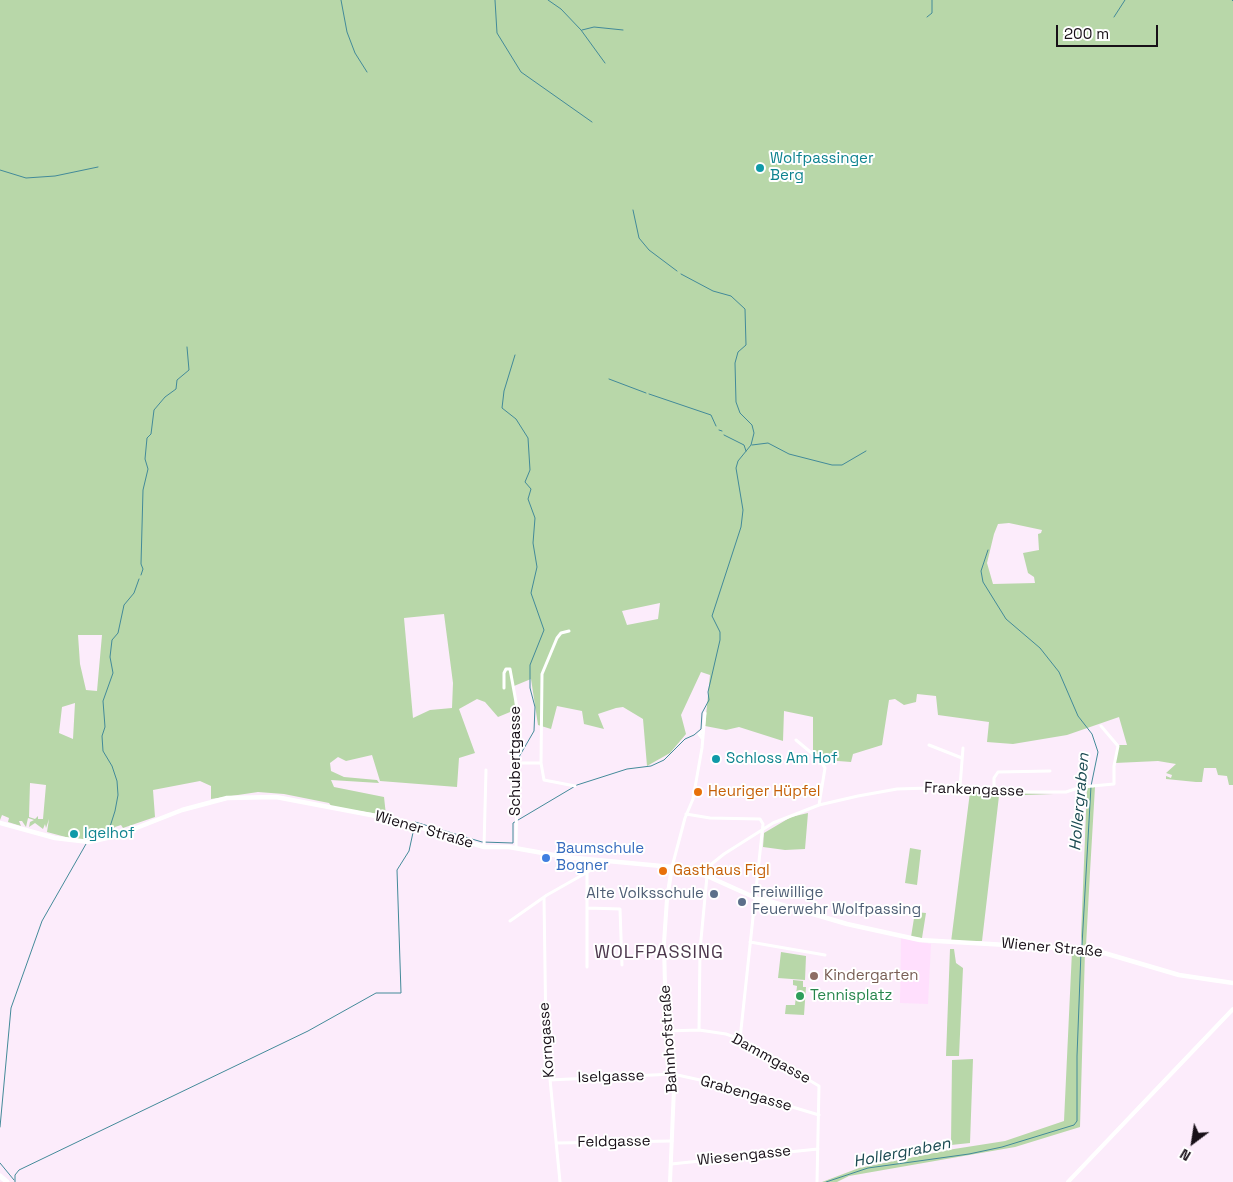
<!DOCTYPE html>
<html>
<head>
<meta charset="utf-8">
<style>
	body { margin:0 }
	#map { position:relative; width:1233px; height:1182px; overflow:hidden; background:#fcecfb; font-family:"Space Grotesk",sans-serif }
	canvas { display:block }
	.north { position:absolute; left:1168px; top:1117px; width:50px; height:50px; -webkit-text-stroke:4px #fff; paint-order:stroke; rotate:211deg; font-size:14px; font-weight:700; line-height:20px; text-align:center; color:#181018 }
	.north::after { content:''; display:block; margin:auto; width:18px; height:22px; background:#181018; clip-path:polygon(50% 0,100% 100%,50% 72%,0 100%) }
	.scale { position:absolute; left:1056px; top:25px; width:102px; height:22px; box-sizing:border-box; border:2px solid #181018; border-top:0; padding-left:6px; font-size:15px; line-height:18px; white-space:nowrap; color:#181018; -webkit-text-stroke:4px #fff; paint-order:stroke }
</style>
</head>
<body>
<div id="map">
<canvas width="1233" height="1182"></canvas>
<div class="north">N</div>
<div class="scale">200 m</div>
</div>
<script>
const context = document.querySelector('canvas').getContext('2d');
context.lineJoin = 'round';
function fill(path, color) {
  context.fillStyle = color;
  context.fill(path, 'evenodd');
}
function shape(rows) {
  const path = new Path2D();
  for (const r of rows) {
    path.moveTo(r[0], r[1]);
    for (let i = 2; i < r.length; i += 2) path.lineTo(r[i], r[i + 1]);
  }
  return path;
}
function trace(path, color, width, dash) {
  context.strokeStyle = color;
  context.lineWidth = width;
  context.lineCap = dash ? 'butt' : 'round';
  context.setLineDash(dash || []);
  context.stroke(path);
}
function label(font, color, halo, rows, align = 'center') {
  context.font = font + ' "Space Grotesk",sans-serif';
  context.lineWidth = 4;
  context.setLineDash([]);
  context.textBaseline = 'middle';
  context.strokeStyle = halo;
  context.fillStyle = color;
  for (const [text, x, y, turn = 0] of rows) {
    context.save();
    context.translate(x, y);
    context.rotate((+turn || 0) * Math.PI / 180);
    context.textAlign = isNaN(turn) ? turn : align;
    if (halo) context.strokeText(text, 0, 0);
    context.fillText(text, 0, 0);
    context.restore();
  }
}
const built = shape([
	[901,938,931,944,928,1004,900,1003]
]);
const green = shape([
	[0,0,1233,0,1233,785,1229,785,1227,776,1218,775,1216,768,1204,768,1202,782,1196,782,1166,779,1166,776,1171,778,1172,775,1166,773,1176,764,1158,761,1115,763,1119,745,1127,745,1119,717,1067,735,1013,744,987,742,989,722,938,715,936,696,917,694,916,702,904,705,895,699,889,700,882,745,853,754,851,762,825,760,813,751,813,717,784,711,783,741,739,727,726,730,705,726,710,675,701,672,681,715,686,734,670,753,647,766,643,719,623,707,616,708,598,714,604,729,584,724,582,711,557,706,551,729,538,725,531,679,514,686,515,710,498,717,485,702,477,699,459,709,475,753,459,758,457,787,380,781,372,755,346,761,338,757,330,763,331,771,344,777,377,780,379,783,331,780,334,787,384,797,386,815,332,807,329,803,284,794,258,792,211,799,211,786,200,781,153,790,155,817,123,828,121,825,115,827,109,836,92,840,73,839,47,832,49,819,46,828,45,824,43,829,35,823,29,827,30,822,34,820,28,818,26,827,22,821,19,821,21,826,8,822,9,818,2,815,0,820],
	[1009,523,1042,530,1041,533,1038,534,1039,550,1023,553,1028,573,1034,577,1035,583,993,584,987,563,994,534,998,524],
	[660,603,658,619,627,625,622,611],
	[444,614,453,683,452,708,430,710,413,718,404,618],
	[78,635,102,635,97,691,86,690,80,664],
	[75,703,73,739,59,733,62,707],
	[30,783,46,785,43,819,38,819,38,816,35,819,29,817],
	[1095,787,1090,872,1086,946,1082,945,1081,936,1087,788],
	[970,792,1054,794,999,796,982,941,951,942],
	[808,813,805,849,785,850,763,847,764,833,791,817],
	[910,848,921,850,917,885,905,883],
	[915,912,926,913,922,938,911,937],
	[950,949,954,949,956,963,963,968,959,1056,946,1056],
	[1072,951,1085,951,1080,1127,1015,1147,849,1176,837,1182,822,1182,859,1168,954,1149,1005,1141,1064,1121],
	[781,952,806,956,805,980,778,978],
	[793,980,803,981,803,987,806,987,804,1015,785,1014,786,1005,795,1005,797,986,793,985],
	[973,1059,970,1143,951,1145,952,1060]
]);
const stream = shape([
	[341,0,347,32,355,53,367,72],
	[495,0,497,33,521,72,592,122],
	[548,0,561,9,581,30,605,63],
	[1232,0,1233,1],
	[927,17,932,13,932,0],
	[1114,17,1125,0],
	[582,30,594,27,623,30],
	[0,170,26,178,55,176,98,167],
	[633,210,639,238,649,250,677,271],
	[515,355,504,391,502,408,516,419,528,438,530,470,525,482,531,489,528,499,535,518,533,543,537,567,531,593,544,630,530,665,530,688,535,707,534,731,519,757],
	[609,379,646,393],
	[649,394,711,415,716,426],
	[719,430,722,431],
	[724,435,744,445,746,451],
	[752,445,768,443,789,454,832,465,842,465,866,451],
	[988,550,981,571,983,582,1006,619,1040,648,1059,672,1078,716,1092,734,1098,752,1091,786,1082,945],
	[141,575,143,569,141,564,143,490,148,469,145,459,147,438,151,434,154,410,165,397,176,389,177,380,189,370,187,347],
	[415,824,415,822,482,842,513,843,513,823,577,785,627,769,651,766,664,760,685,739,694,735,701,729,702,713,709,700,708,692,720,640,720,632,712,616,741,527,743,510,736,468,738,461,751,445,754,433,752,425,740,413,736,402,735,363,738,352,746,345,745,309,731,296,713,291,681,274],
	[86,839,108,833,115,811,118,795,117,781,112,766,103,751,102,736,105,727,103,701,113,673,110,657,112,640,118,633,124,605,134,593,139,579],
	[0,1127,11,1008,42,921,86,844],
	[0,1163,14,1180],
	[15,1182,15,1175,19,1170,308,1031,376,993,401,993,397,870,409,851,414,828],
	[826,1182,868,1168,969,1154,1002,1147,1074,1125,1077,1121,1077,1056,1081,952]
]);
const minor = shape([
	[569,631,561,633,557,638,542,674,541,763,544,780,575,786],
	[504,688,504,673,506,669,510,669,518,713,516,847],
	[702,738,699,734,703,731],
	[796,740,820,760,825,768,819,805],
	[929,745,962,758],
	[516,763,541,763],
	[960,787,963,748],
	[994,790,994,778,998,772,1050,771],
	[686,814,710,818,760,819,763,824,740,1039],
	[484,847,486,770],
	[672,867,685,818,693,799,702,748,705,713],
	[699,874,724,854,773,823,819,805,858,796,897,789,960,787,1009,792,1066,792,1081,787,1114,784,1114,766,1118,746,1101,726],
	[544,897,546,1038,560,1182],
	[588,908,620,909,622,965],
	[510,921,547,895,607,861],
	[750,942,825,955],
	[587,967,587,872],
	[699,1030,700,950,707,876],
	[666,1031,699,1030,726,1034,740,1039,819,1086,817,1182],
	[550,1080,673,1074,709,1082,819,1115],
	[557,1143,672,1141],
	[671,1164,818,1149]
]);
const tertiary = shape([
	[670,1182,674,1088,666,1031,664,943,667,899,672,867],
	[1068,1182,1233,1009]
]);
const secondary = shape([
	[0,823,55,838,89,842,116,836,182,810,227,798,276,797,397,820,484,847,509,847,565,857,672,867,707,876,767,903,789,907],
	[762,899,847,924,920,940,1094,950,1179,975,1233,983]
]);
const primary = shape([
	[0,1176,7,1182]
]);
const markers = [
	[760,168,5,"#0f9aa8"],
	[716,759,5,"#0f9aa8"],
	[698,792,5,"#e8710a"],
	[74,834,5,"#0f9aa8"],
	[546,858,5,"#3f7fe0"],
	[663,871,5,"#e8710a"],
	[714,894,5,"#5c6f8a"],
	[742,902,5,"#5c6f8a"],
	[814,976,5,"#8d6e63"],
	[800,996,5,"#2e9e5b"]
];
const cultureNames = [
	["Wolfpassinger",770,159],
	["Berg",770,176],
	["Schloss Am Hof",726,759],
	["Igelhof",84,834]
];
const streetNames = [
	["Schubertgasse",516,761,-90],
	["Frankengasse",974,790,2],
	["Wiener Straße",424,830,16],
	["Wiener Straße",1052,948,5],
	["Bahnhofstraße",669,1039,-94],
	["Korngasse",547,1040,-94],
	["Dammgasse",771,1059,29],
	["Iselgasse",611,1077,-2],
	["Grabengasse",746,1094,16],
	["Feldgasse",614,1142,-1],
	["Wiesengasse",744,1156,-6]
];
const foodNames = [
	["Heuriger Hüpfel",708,792],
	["Gasthaus Figl",673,871]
];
const shopNames = [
	["Baumschule",556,849],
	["Bogner",556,866]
];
const serviceNames = [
	["Freiwillige",752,893],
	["Feuerwehr Wolfpassing",752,910],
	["Alte Volksschule",704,894,"right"]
];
const educationNames = [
	["Kindergarten",824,976]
];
const leisureNames = [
	["Tennisplatz",810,996]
];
const waterNames = [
	["Hollergraben",1080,802,-85],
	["Hollergraben",902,1153,-11]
];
const quarterNames = [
	["WOLFPASSING",659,953]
];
fill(built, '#ffdffd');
fill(green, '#b8d7a9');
trace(stream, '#438a99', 1);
trace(minor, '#fff', 3);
trace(tertiary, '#fff', 4);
trace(secondary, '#fff', 4.5);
trace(primary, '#fff', 5);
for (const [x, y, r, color] of markers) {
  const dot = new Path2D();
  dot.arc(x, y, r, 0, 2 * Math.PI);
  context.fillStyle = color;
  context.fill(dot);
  trace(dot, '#fff', 2);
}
label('15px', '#0d838f', '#fff', cultureNames, 'left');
label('15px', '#181018', '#fff', streetNames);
label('15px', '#c56008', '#fff', foodNames, 'left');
label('15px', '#366cbe', '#fff', shopNames, 'left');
label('15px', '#4e5e75', '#fff', serviceNames, 'left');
label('15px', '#785e54', '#fff', educationNames, 'left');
label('15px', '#27864d', '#fff', leisureNames, 'left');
label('italic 16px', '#1a4951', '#fff', waterNames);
context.letterSpacing = '1px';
label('18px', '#4d384d', '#fff', quarterNames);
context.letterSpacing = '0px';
</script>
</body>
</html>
